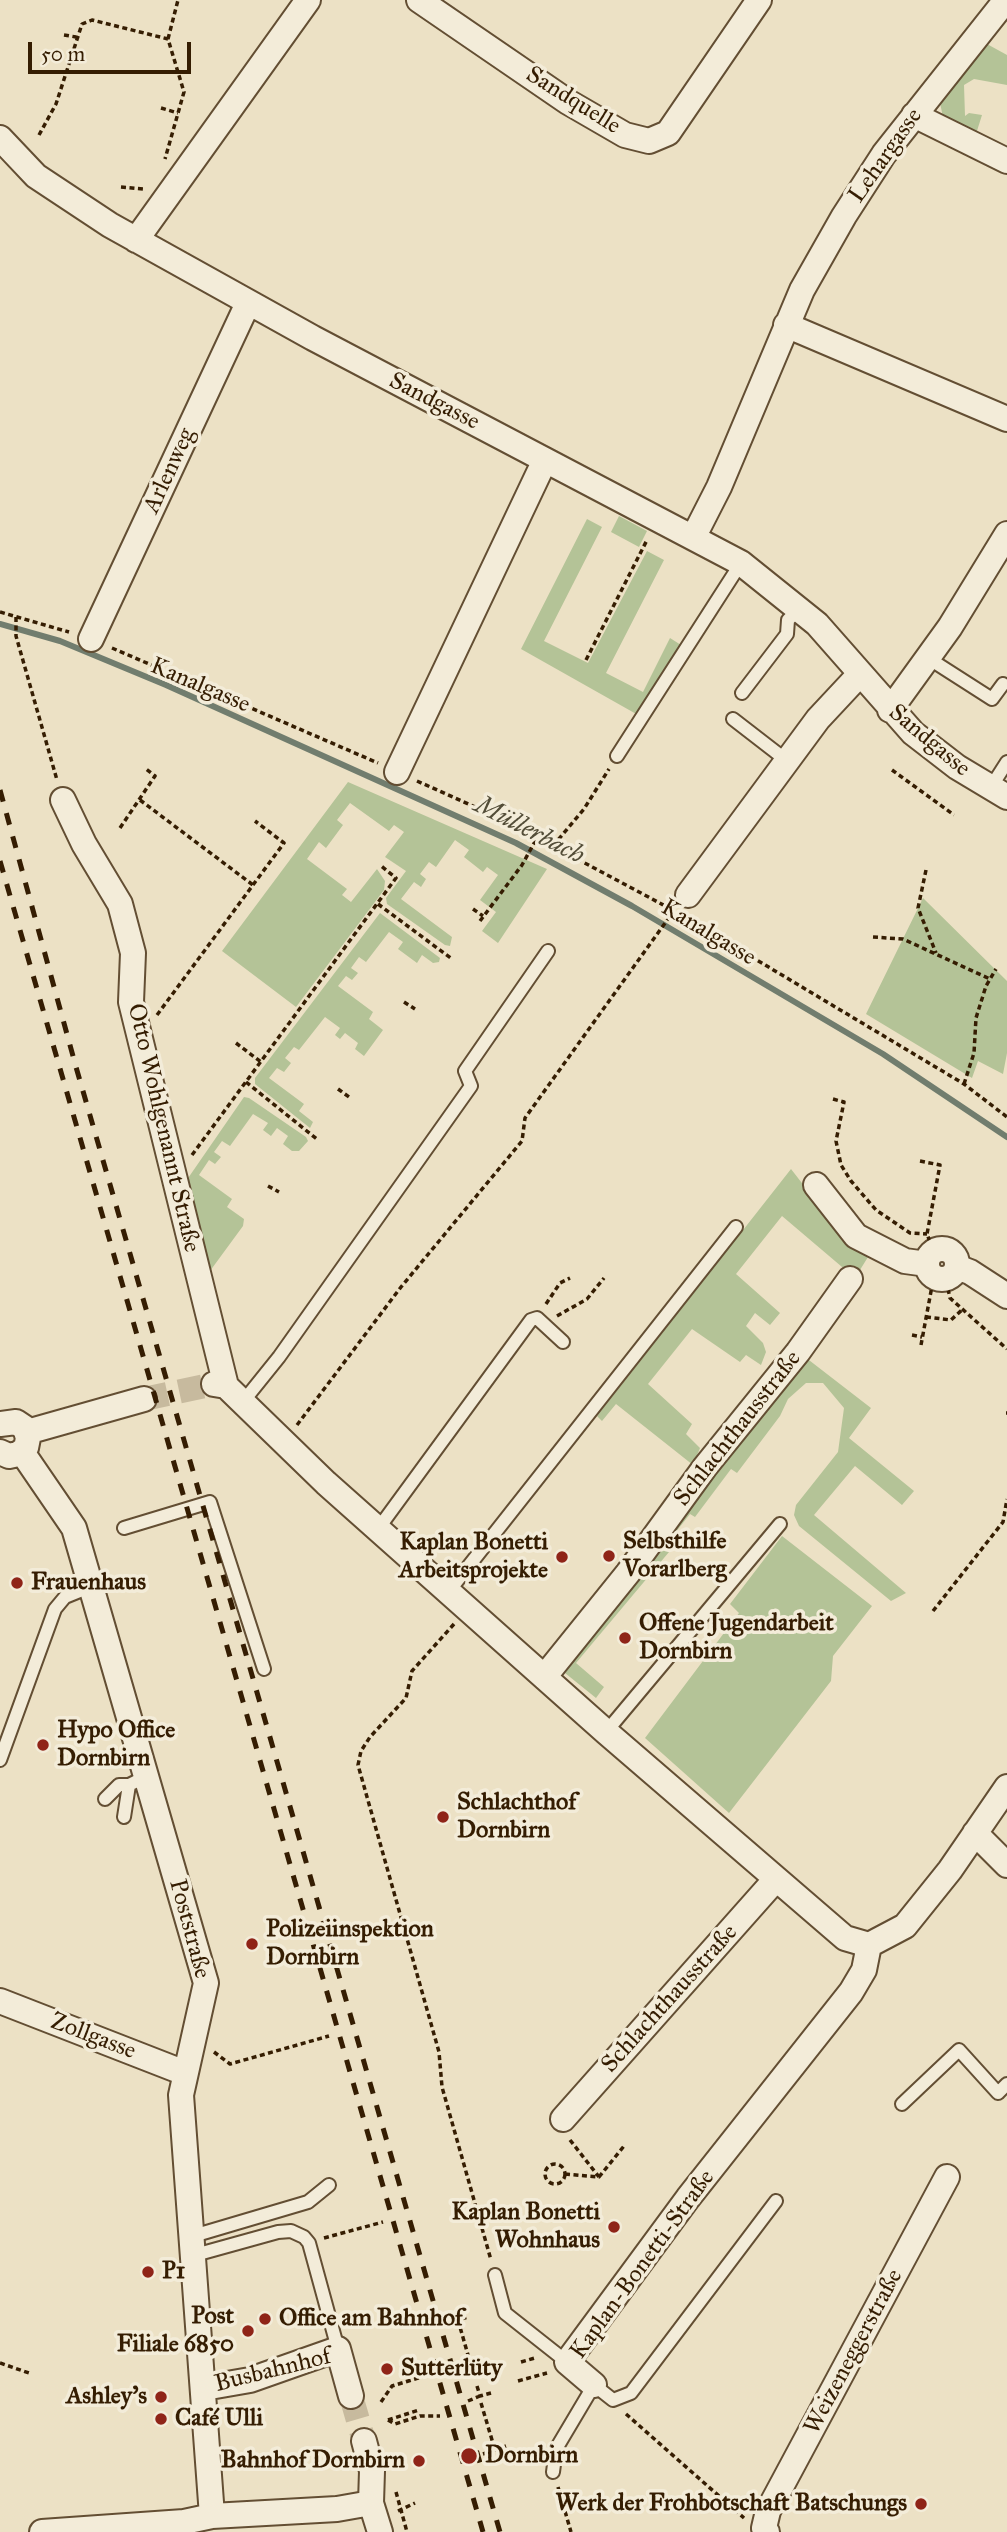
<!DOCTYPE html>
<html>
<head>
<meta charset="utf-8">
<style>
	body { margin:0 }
	#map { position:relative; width:1007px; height:2532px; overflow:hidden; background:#ece1c5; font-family:"IM FELL Great Primer",serif }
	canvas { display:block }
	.scale { position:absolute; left:28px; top:42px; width:163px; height:32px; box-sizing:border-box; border:4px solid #351d02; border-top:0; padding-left:9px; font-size:21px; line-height:24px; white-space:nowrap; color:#351d02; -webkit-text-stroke:5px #f3ecd9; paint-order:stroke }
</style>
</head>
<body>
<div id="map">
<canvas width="1007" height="2532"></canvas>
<div class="scale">50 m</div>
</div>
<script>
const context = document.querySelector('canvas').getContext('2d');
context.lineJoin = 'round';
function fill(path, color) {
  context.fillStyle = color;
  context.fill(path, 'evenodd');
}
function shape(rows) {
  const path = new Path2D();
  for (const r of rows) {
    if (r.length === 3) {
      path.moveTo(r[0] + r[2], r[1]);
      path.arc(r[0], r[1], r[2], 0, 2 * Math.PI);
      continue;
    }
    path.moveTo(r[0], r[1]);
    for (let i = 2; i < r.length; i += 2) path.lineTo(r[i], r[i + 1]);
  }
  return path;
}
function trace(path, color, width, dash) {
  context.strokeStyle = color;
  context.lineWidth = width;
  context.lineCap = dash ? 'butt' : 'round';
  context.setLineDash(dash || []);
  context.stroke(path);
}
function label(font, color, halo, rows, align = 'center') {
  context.font = font + ' "IM FELL Great Primer",serif';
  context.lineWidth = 7;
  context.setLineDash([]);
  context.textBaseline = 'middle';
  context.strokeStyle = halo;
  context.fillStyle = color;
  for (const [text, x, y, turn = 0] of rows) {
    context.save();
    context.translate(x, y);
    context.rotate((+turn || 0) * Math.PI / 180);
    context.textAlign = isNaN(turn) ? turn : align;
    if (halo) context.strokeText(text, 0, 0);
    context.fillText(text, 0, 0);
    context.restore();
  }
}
const green = shape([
	[987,44,1007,55,1007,85,974,79,964,85,965,116,969,113,982,115,976,134,943,117,940,103],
	[619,516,647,531,639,547,611,532],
	[587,519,602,527,544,641,588,663,647,551,664,560,606,673,643,692,670,638,681,645,638,715,521,649],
	[348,782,547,869,498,943,482,931,496,912,480,900,498,875,487,867,483,872,464,857,469,850,455,840,436,867,429,862,420,874,426,879,421,887,414,882,401,899,452,937,450,946,445,945,387,904,386,898,406,871,385,857,404,832,394,825,389,831,350,803,337,820,343,825,326,848,319,842,307,859,347,889,342,895,351,902,377,869,385,881,384,890,296,1007,222,951],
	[923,898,1007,981,1007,1053,1003,1074,978,1061,972,1078,866,1014],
	[380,913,440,958,439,962,433,963,422,955,417,963,398,949,403,942,389,932,366,962,359,957,351,968,358,973,352,980,346,976,338,986,373,1012,369,1019,383,1030,375,1041,364,1056,355,1049,358,1043,345,1033,340,1039,335,1035,340,1028,325,1017,299,1050,294,1047,285,1058,291,1063,284,1072,277,1068,269,1078,304,1104,299,1111,313,1122,310,1128,255,1084,255,1078],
	[244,1097,249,1098,306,1137,308,1141,299,1151,292,1151,283,1144,288,1136,277,1128,271,1136,263,1130,268,1123,253,1114,230,1146,222,1141,214,1152,221,1157,215,1164,209,1160,199,1175,232,1199,227,1207,244,1219,243,1226,210,1271,184,1184],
	[791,1169,805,1187,810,1187,868,1257,855,1278,782,1216,736,1274,780,1313,770,1325,755,1313,746,1326,763,1343,766,1352,761,1365,746,1355,740,1362,692,1329,648,1384,692,1424,686,1434,700,1448,693,1465,616,1404,602,1421,597,1416],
	[805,1357,871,1408,849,1438,914,1491,902,1505,855,1466,814,1515,906,1593,891,1601,799,1526,794,1515,796,1505,838,1452,844,1408,823,1383,806,1383,788,1399,780,1416,737,1473,731,1469,695,1517,690,1514,664,1547,669,1552,576,1663,604,1687,596,1698,565,1673],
	[782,1536,872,1606,833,1656,831,1681,729,1813,645,1738,739,1613,730,1604]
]);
const stream = shape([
	[0,624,60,641,166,685,516,843,632,906,883,1054,1007,1137]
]);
const minorTunnel = shape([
	[144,1399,214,1384],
	[351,2396,364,2441]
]);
const path = shape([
	[64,35,76,37],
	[168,39,178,0],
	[161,108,178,113],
	[39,135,56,104,82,24,92,20,168,39,184,92,165,159],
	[121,187,144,189],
	[0,612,69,632],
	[16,617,16,636,57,780],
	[112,648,378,763],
	[586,660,647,540],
	[892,770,954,815],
	[417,781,538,835,553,846,669,908],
	[140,800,253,885],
	[120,828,155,776,146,769],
	[553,846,584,809,609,769],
	[926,870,918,908,936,953],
	[378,904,452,959],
	[473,909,483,916],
	[685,917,964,1084,1007,1117],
	[480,921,522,865,538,836],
	[873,937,903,939,990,979],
	[404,1002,415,1009],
	[157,1015,284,843,255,821],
	[236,1043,261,1062],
	[246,1082,318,1140],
	[964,1084,974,1053,976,1018,986,986,996,969],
	[338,1089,349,1097],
	[833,1099,844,1102,836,1141,841,1165,851,1181,876,1210,910,1233,927,1234],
	[192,1155,396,878,380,865],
	[920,1161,940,1165,927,1234,930,1242],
	[268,1186,279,1192],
	[948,1289,950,1298,1007,1349],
	[546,1304,560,1283,570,1278],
	[557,1316,587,1299,604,1278],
	[926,1317,951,1320,963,1309],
	[912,1335,922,1337],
	[921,1345,932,1286],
	[1006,1413,1007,1413],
	[297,1425,401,1287,522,1141,525,1118,673,912],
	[933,1611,1003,1522,1007,1499],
	[454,1624,412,1671,406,1698,370,1737,361,1751,358,1765,439,2052,442,2087,491,2260],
	[214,2052,230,2064,329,2036],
	[570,2140,599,2177],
	[555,2174,10],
	[565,2174,599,2177,624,2146],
	[324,2238,383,2222],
	[458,2320,472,2369],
	[445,2323,469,2317],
	[521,2362,535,2358],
	[0,2363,29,2373],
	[518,2381,547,2373],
	[477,2386,480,2396,491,2393],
	[468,2401,480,2396],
	[381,2402,392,2386,428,2375],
	[481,2403,495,2450,506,2446],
	[626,2414,744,2518],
	[388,2420,395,2424,420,2416,440,2416],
	[388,2420,419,2410],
	[483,2454,495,2450],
	[558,2487,571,2532],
	[396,2492,407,2532],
	[398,2511,415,2503]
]);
const service = shape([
	[928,658,992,699,1003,684],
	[742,693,787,634,788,620,799,609],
	[733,719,786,760],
	[617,756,741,563],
	[991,787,1007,762],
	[242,1403,279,1357,471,1086,465,1071,548,951],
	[124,1528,210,1502,264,1669],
	[378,1529,531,1320,537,1318,563,1342],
	[449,1591,736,1227],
	[606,1732,780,1524],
	[0,1760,55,1609,65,1597,92,1586],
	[105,1799,119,1785,129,1785,147,1776],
	[124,1817,129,1785],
	[902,2104,959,2050,998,2093,1007,2084],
	[193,2236,308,2202,329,2185],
	[195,2255,278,2232,291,2231,304,2237,309,2243,338,2349],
	[495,2275,505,2313,567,2362],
	[553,2472,556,2449,594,2385,613,2400,631,2393,776,2201]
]);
const minor = shape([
	[419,0,568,102,625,135,649,141,668,133,759,0],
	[914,115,1007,161],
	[0,138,36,176,110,225,313,338,741,563,817,624,913,733,957,767,1007,797],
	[136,240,308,0],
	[786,325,1007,419],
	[694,536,719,487,802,290,844,216,884,154,1006,0],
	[91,639,248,303],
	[890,710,950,627,1007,534],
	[397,772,545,460],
	[63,800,84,844,120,904,133,953,131,1002,226,1386],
	[688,895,818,719,860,674],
	[816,1185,856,1236,905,1261,927,1264],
	[942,1264,15],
	[957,1267,970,1272,1007,1296],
	[214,1384,226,1386,326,1483,606,1732,845,1938,869,1945,905,1926,950,1870,1007,1787],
	[0,1424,16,1422,25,1428,28,1438,26,1448,18,1454,9,1456,0,1452],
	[27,1432,144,1399],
	[22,1452,74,1528,206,1983,181,2095,212,2516],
	[545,1676,628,1573,705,1467,798,1352,850,1279],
	[975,1833,1007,1865],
	[0,2001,185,2073],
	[563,2119,776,1879],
	[594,2385,567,2362,688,2198,851,1992,864,1970,869,1945],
	[204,2388,250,2380,338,2349,351,2396],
	[364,2441,372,2471,371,2503,380,2532],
	[42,2532,184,2522,212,2516,337,2509,371,2503],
	[767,2532,764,2528,768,2511,947,2177]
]);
const rail = shape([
	[0,790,76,1067,500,2532],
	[0,861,483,2532]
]);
const markers = [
	[609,1556,7,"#8f2418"],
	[562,1557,7,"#8f2418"],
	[17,1583,7,"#8f2418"],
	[625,1638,7,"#8f2418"],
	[43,1745,7,"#8f2418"],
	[443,1817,7,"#8f2418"],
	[252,1944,7,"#8f2418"],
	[614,2227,7,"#8f2418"],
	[148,2272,7,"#8f2418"],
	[265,2319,7,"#8f2418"],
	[248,2331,7,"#8f2418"],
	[387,2369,7,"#8f2418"],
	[161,2397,7,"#8f2418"],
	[161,2419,7,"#8f2418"],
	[469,2456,9,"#8f2418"],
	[419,2461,7,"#8f2418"],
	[921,2504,7,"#8f2418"]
];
const streetNames = [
	["Sandquelle",573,101,32],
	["Lehargasse",886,156,-55],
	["Sandgasse",434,402,27],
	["Arlenweg",170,471,-65],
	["Kanalgasse",200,686,23],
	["Sandgasse",929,741,40],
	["Kanalgasse",708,933,31],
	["Otto Wohlgenannt Straße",163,1128,77],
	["Schlachthausstraße",738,1429,-52],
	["Poststraße",189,1929,75],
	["Schlachthausstraße",670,1999,-48],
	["Zollgasse",93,2037,21],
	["Kaplan-Bonetti-Straße",643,2265,-54],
	["Weizeneggerstraße",854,2352,-62],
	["Busbahnhof",273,2371,-14]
];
const poiNames = [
	["Selbsthilfe",623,1542],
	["Vorarlberg",623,1570],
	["Kaplan Bonetti",548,1543,"right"],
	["Arbeitsprojekte",548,1571,"right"],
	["Frauenhaus",31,1583],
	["Offene Jugendarbeit",639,1624],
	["Dornbirn",639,1652],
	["Hypo Office",57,1731],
	["Dornbirn",57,1759],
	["Schlachthof",457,1803],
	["Dornbirn",457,1831],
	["Polizeiinspektion",266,1930],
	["Dornbirn",266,1958],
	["Kaplan Bonetti",600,2213,"right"],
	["Wohnhaus",600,2241,"right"],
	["P1",162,2272],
	["Post",234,2317,"right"],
	["Filiale 6850",234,2345,"right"],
	["Office am Bahnhof",279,2319],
	["Sutterlüty",401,2369],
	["Ashley's",147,2397,"right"],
	["Café Ulli",175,2419],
	["Dornbirn",485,2456],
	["Bahnhof Dornbirn",405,2461,"right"],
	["Werk der Frohbotschaft Batschungs",907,2504,"right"]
];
const waterNames = [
	["Müllerbach",529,831,27]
];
fill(green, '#b4c397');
trace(stream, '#717d6e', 6);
trace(minorTunnel, '#c7ba9e', 24, [24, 12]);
trace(service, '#634e33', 16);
trace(minor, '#634e33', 28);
trace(path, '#351d02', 3.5, [5, 3.5]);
trace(service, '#f3ecd9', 12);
trace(minor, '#f3ecd9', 24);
trace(rail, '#351d02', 5, [12, 12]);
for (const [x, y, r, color] of markers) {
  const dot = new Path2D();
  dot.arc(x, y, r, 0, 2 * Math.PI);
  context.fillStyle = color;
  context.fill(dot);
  trace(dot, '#f3ecd9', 2.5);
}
label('24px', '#351d02', '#f3ecd9', streetNames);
label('bold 24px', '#351d02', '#f3ecd9', poiNames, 'left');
label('italic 26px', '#534d38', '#f3ecd9', waterNames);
</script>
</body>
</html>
